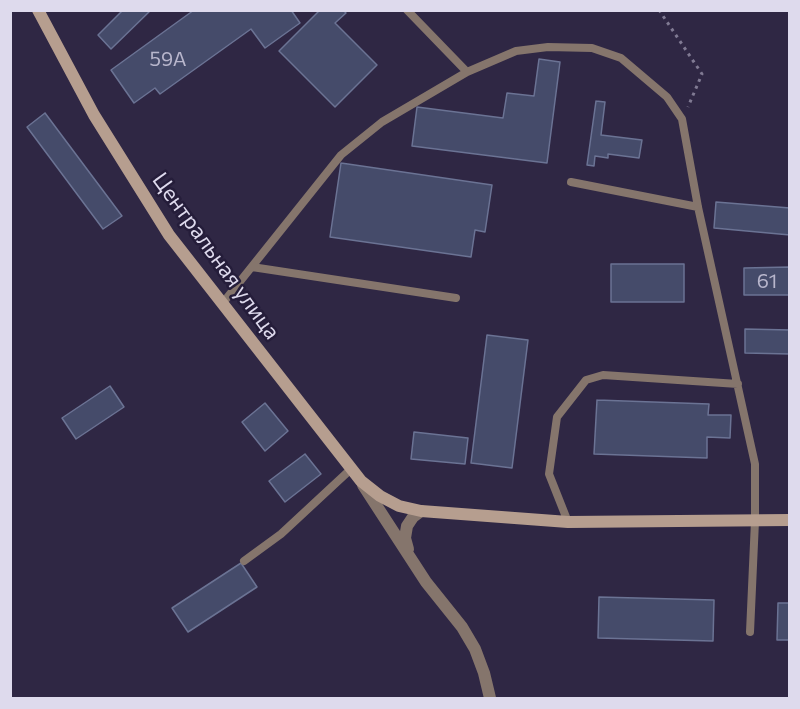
<!DOCTYPE html>
<html>
<head>
<meta charset="utf-8">
<style>
	body { margin:0 }
	#map { position:relative; width:800px; height:709px; overflow:hidden; background:#2f2744; font-family:Commissioner,sans-serif }
	canvas { display:block }
	.frame { position:absolute; inset:0; border:12px solid #dedaed; pointer-events:none }
</style>
</head>
<body>
<div id="map">
<canvas width="800" height="709"></canvas>
<div class="frame"></div>
</div>
<script>
const context = document.querySelector('canvas').getContext('2d');
context.lineJoin = 'round';
function fill(path, color) {
  context.fillStyle = color;
  context.fill(path, 'evenodd');
}
function shape(rows) {
  const path = new Path2D();
  for (const r of rows) {
    path.moveTo(r[0], r[1]);
    for (let i = 2; i < r.length; i += 2) path.lineTo(r[i], r[i + 1]);
  }
  return path;
}
function trace(path, color, width, dash) {
  context.strokeStyle = color;
  context.lineWidth = width;
  context.lineCap = dash ? 'butt' : 'round';
  context.setLineDash(dash || []);
  context.stroke(path);
}
function label(font, color, halo, rows, align = 'center') {
  context.font = font + ' Commissioner,sans-serif';
  context.lineWidth = 5;
  context.setLineDash([]);
  context.textBaseline = 'middle';
  context.strokeStyle = halo;
  context.fillStyle = color;
  for (const [text, x, y, turn = 0] of rows) {
    context.save();
    context.translate(x, y);
    context.rotate((+turn || 0) * Math.PI / 180);
    context.textAlign = isNaN(turn) ? turn : align;
    if (halo) context.strokeText(text, 0, 0);
    context.fillText(text, 0, 0);
    context.restore();
  }
}
const building = shape([
	[123,10,151,10,111,49,98,35,123,10],
	[194,10,291,10,300,23,265,48,251,29,160,94,155,88,134,103,111,70,194,10],
	[320,10,343,10,346,13,335,23,377,65,335,107,279,51,320,10],
	[539,59,560,62,547,163,412,146,417,107,503,118,507,93,534,96,539,59],
	[596,101,605,102,601,135,642,140,639,158,608,154,608,158,595,156,594,166,587,165,596,101],
	[45,113,122,216,103,229,27,127,45,113],
	[341,163,492,185,485,232,475,230,471,257,330,237,341,163],
	[716,202,790,208,790,235,714,228,716,202],
	[611,264,684,264,684,302,611,302,611,264],
	[790,267,790,295,744,295,744,268,790,267],
	[745,329,790,330,790,354,745,353,745,329],
	[487,335,528,340,512,468,471,463,487,335],
	[110,386,124,407,76,439,62,418,110,386],
	[597,400,709,404,708,415,731,415,730,438,707,437,707,458,594,454,597,400],
	[265,403,288,431,265,451,242,422,265,403],
	[414,432,468,438,465,464,411,459,414,432],
	[305,454,321,474,285,502,269,481,305,454],
	[241,563,257,587,188,632,172,608,241,563],
	[599,597,714,600,713,641,598,638,599,597],
	[778,603,790,603,790,640,777,640,778,603]
]);
const path = shape([
	[659,10,702,74,688,107]
]);
const lane = shape([
	[407,10,467,72],
	[571,182,698,207],
	[252,267,456,298],
	[222,304,341,155,382,122,467,72,516,51,548,47,592,48,621,58,667,97,682,119,698,207,755,464,755,521,750,632],
	[568,522,549,474,557,417,586,380,603,375,738,384],
	[244,561,281,534,351,469]
]);
const street = shape([
	[363,485,426,582,462,627,475,649,484,673,490,698],
	[408,549,405,538,407,526,413,517,421,511]
]);
const secondary = shape([
	[38,10,94,115,169,235,361,481,380,496,399,506,421,511,568,522,790,520]
]);
const numberNames = [
	["59А",168,59],
	["61",767,281]
];
const streetNames = [
	["Центральная улица",216,256,54]
];
fill(building, '#454b6a');
trace(building, '#6b7394', 1.5);
trace(path, '#807a93', 3, [3, 4.5]);
trace(lane, '#85756c', 8);
trace(street, '#85756c', 12);
trace(secondary, '#b69e8f', 12);
label('20px', '#b8b6cc', null, numberNames);
label('22px', '#dedaed', '#251d3a', streetNames);
</script>
</body>
</html>
